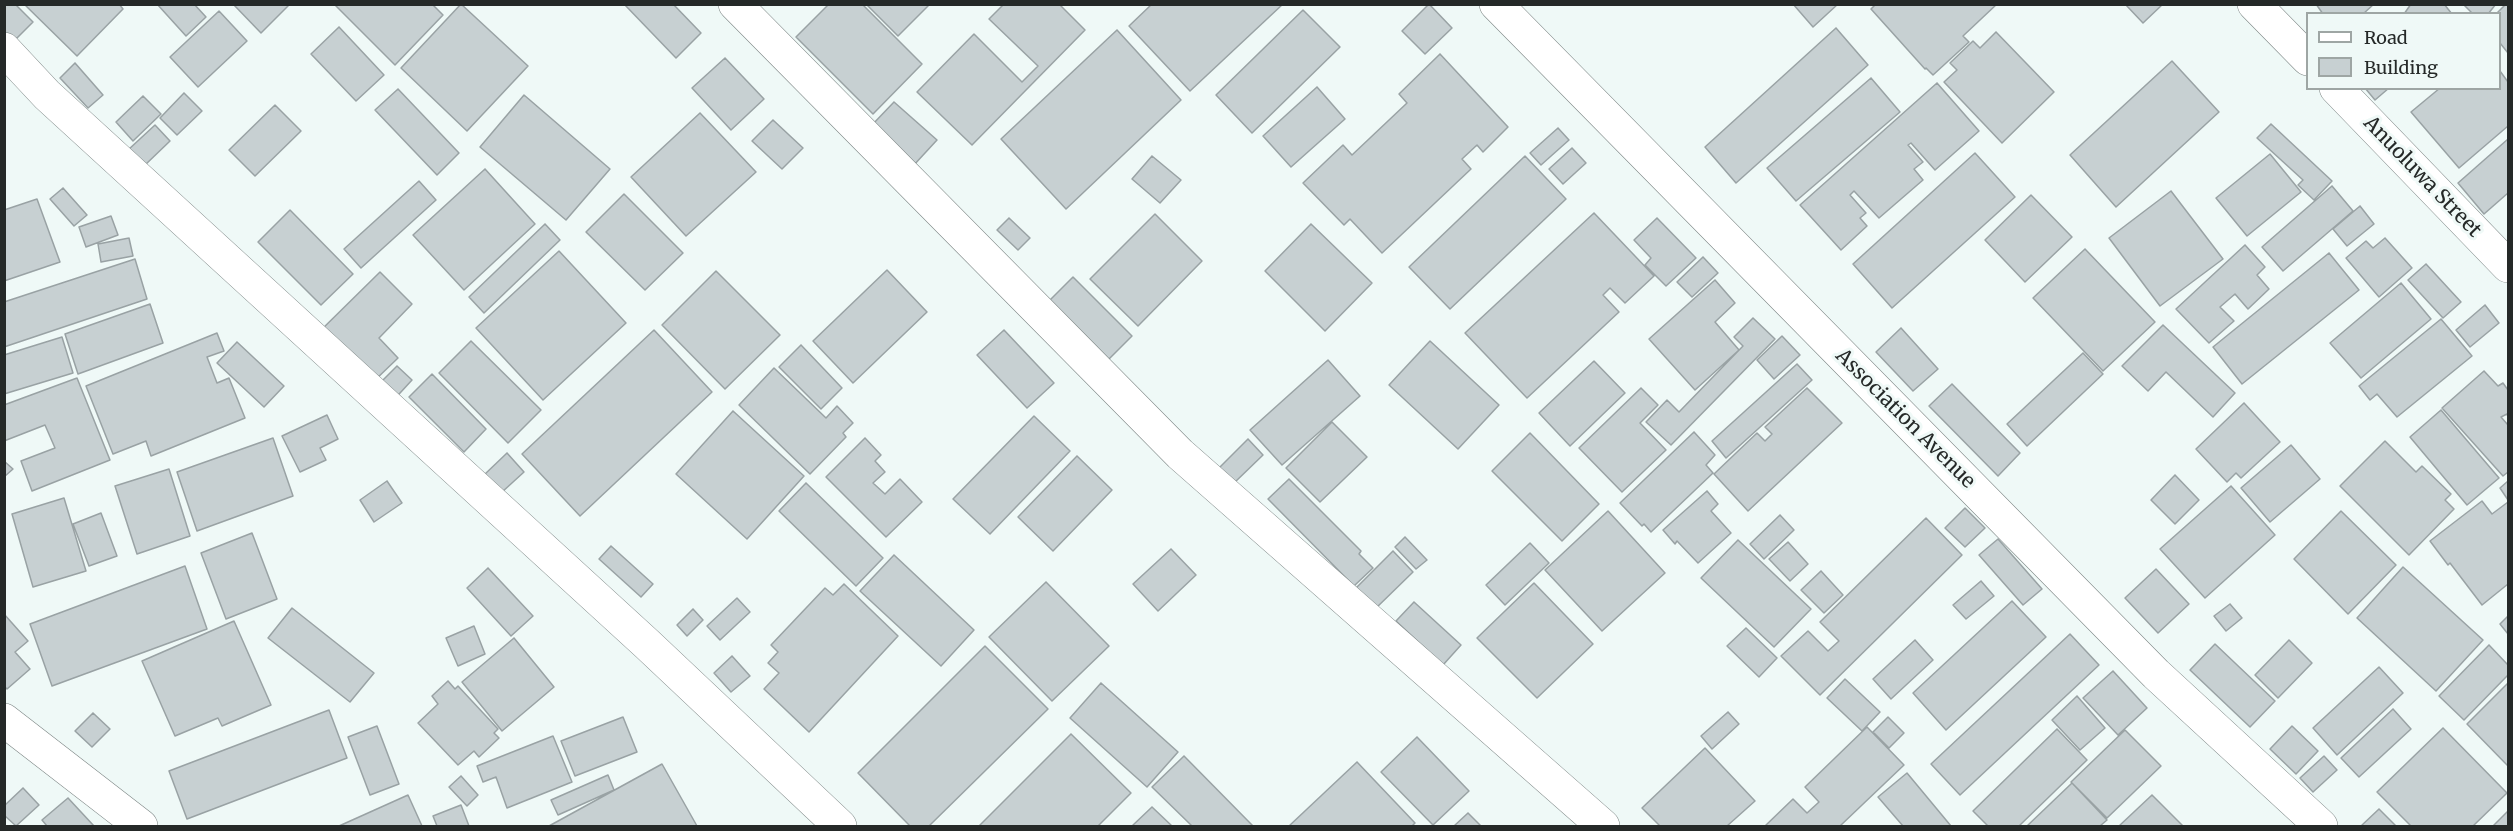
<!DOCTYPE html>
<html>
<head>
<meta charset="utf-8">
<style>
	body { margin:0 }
	#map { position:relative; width:2513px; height:831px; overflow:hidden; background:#eff9f7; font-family:Merriweather,serif }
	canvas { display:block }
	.frame { position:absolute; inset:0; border:6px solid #252928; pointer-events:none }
	.legend { position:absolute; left:2306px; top:12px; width:195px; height:78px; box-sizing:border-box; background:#eff9f7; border:2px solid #9ea6a4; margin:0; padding:8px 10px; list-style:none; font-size:18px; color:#252928 }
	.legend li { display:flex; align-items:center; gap:12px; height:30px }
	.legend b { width:30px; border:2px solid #9ea6a4 }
</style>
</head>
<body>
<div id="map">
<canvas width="2513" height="831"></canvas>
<div class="frame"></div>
<ul class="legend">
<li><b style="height:8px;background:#fff"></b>Road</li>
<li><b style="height:16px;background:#c7d0d2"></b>Building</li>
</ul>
</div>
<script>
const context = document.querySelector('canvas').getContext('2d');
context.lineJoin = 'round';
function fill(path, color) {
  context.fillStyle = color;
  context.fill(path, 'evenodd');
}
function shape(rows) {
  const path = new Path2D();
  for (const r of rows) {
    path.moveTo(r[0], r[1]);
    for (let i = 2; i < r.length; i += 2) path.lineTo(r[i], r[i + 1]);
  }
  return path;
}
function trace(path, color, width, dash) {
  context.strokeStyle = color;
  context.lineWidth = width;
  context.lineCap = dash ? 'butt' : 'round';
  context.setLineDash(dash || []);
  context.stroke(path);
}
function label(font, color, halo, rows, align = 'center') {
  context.font = font + ' Merriweather,serif';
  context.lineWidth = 6;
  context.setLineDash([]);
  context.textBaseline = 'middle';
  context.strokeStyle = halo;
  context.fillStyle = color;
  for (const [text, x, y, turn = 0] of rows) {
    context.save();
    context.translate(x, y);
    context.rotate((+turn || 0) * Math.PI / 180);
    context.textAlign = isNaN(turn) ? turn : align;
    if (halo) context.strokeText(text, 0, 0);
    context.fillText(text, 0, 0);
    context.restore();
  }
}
const building = shape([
	[4,4,15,4,33,22,13,42,4,34,4,4],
	[24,4,119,4,123,9,77,56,24,4],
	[157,4,194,4,206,17,186,36,157,4],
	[233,4,290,4,261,33,233,4],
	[334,4,432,4,443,15,395,65,334,4],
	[461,4,528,66,467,131,401,68,461,4],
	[624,4,673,4,701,33,676,58,624,4],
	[829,4,862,4,922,64,873,114,796,37,829,4],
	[866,4,930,4,898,36,866,4],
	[1004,4,1059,4,1085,30,972,145,917,92,974,34,1022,82,1038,66,989,19,1004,4],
	[1152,4,1283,4,1190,91,1129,26,1152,4],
	[1429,4,1452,28,1425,54,1402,31,1429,4],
	[1793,4,1838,4,1813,27,1793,4],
	[1876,4,1997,4,1963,36,1969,42,1933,75,1926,68,1925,69,1871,9,1876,4],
	[2125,4,2163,4,2143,23,2125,4],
	[2316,4,2374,4,2363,14,2323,14,2316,4],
	[2411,4,2444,4,2452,14,2404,14,2411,4],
	[2463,4,2496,4,2488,14,2473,14,2463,4],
	[2506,4,2508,4,2508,53,2500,43,2500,14,2496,14,2506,4],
	[1303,10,1340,47,1252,133,1216,95,1303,10],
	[219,11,247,41,198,87,170,57,219,11],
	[339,27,384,75,356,101,311,54,339,27],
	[1836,28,1868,65,1736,183,1705,147,1836,28],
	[1117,30,1181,100,1066,209,1001,139,1117,30],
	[1996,32,2054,92,2002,143,1944,82,1957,70,1950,63,1973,41,1980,48,1996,32],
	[1440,54,1508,127,1483,152,1477,145,1462,159,1471,169,1382,253,1350,219,1344,225,1303,183,1343,145,1352,155,1407,103,1399,94,1440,54],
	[725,58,764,99,731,130,692,88,725,58],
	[2172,61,2219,112,2116,207,2070,155,2172,61],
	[75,63,103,95,88,108,60,78,75,63],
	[2500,71,2508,82,2508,126,2459,168,2411,112,2440,88,2500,88,2500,71],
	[1871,78,1900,112,1796,201,1767,168,1871,78],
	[1937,83,1979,131,1935,170,1911,143,1908,145,1923,162,1914,169,1923,180,1879,218,1854,191,1850,195,1866,213,1860,218,1867,226,1841,250,1800,205,1937,83],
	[1317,87,1345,119,1291,167,1263,136,1317,87],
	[2365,88,2389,88,2375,100,2365,88],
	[398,89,459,153,437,175,375,110,398,89],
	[184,93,202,111,177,135,160,118,184,93],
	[524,95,610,169,566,220,480,147,524,95],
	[143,96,161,114,133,141,116,122,143,96],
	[894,102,937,140,913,166,871,126,894,102],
	[275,105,301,131,255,176,229,150,275,105],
	[700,113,756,172,686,236,631,177,700,113],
	[773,120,803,148,782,169,752,141,773,120],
	[2271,124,2332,181,2314,200,2298,185,2303,180,2257,138,2271,124],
	[155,125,170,141,144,166,128,150,155,125],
	[1558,128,1569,140,1541,165,1530,153,1558,128],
	[2508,139,2508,193,2484,214,2458,183,2508,139],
	[1572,148,1586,163,1563,184,1549,169,1572,148],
	[1975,153,2015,197,1892,308,1853,264,1975,153],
	[2270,154,2301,192,2247,236,2216,198,2270,154],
	[1152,156,1181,180,1160,203,1132,179,1152,156],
	[1525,156,1566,199,1450,309,1409,267,1525,156],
	[485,169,535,224,464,290,413,235,485,169],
	[419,181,436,200,361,268,344,249,419,181],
	[2332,186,2353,211,2283,271,2262,247,2332,186],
	[63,188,87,215,74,226,50,199,63,188],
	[2171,191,2223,259,2160,306,2109,238,2171,191],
	[624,194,683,253,645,290,586,232,624,194],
	[2031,195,2072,237,2025,282,1985,240,2031,195],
	[37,199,60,262,4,281,4,210,37,199],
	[2360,206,2374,224,2347,246,2333,229,2360,206],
	[290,210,353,274,321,305,258,242,290,210],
	[1594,213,1654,276,1625,303,1610,288,1603,295,1619,312,1527,398,1465,333,1594,213],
	[1155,214,1202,261,1138,326,1090,279,1155,214],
	[111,216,118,235,86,247,79,227,111,216],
	[1009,218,1030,238,1018,250,997,230,1009,218],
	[1657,218,1696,258,1666,286,1645,265,1651,258,1634,240,1657,218],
	[545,224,560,240,484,313,469,297,545,224],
	[1311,224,1372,283,1325,331,1265,271,1311,224],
	[129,238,133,256,101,262,98,244,129,238],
	[2385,238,2412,268,2379,297,2346,258,2366,241,2373,248,2385,238],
	[2245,245,2265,267,2257,275,2269,289,2248,309,2235,294,2220,307,2234,321,2209,343,2176,309,2245,245],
	[2085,249,2155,322,2103,371,2033,298,2085,249],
	[559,251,626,323,543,400,476,328,559,251],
	[2329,253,2359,290,2242,384,2213,347,2329,253],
	[1703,257,1718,273,1692,297,1677,282,1703,257],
	[135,259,147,299,4,347,4,302,135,259],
	[2426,264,2461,302,2443,318,2408,280,2426,264],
	[887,270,927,312,853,383,813,341,887,270],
	[716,271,780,335,725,389,662,325,716,271],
	[380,272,412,304,379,338,398,358,373,382,315,336,380,272],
	[1073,277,1132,336,1108,360,1048,302,1073,277],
	[1715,280,1735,303,1715,322,1739,350,1695,390,1649,339,1715,280],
	[2401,283,2431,319,2361,378,2330,343,2401,283],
	[150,304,163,343,78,374,65,334,150,304],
	[2485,305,2499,323,2470,347,2456,330,2485,305],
	[1753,318,1775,339,1671,445,1646,422,1667,400,1679,412,1743,346,1734,337,1753,318],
	[2441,319,2472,356,2397,417,2377,394,2370,400,2359,386,2441,319],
	[2163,325,2235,393,2213,417,2166,372,2148,391,2122,366,2163,325],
	[1901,328,1938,369,1913,391,1876,352,1901,328],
	[654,330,712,392,580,516,522,454,654,330],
	[1004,330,1054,383,1027,408,977,355,1004,330],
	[217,333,224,351,207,357,217,383,229,378,245,418,151,456,146,441,113,454,86,386,217,333],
	[1782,336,1800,355,1774,379,1757,360,1782,336],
	[62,337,73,373,4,394,4,355,62,337],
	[471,341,541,410,508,443,439,373,471,341],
	[1430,341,1499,405,1458,449,1389,385,1430,341],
	[237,342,284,386,264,407,217,363,237,342],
	[801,345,842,388,821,409,779,367,801,345],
	[2083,353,2103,374,2027,446,2007,424,2083,353],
	[1328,360,1360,396,1282,465,1250,430,1328,360],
	[1594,361,1625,393,1570,446,1539,413,1594,361],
	[1797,364,1812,380,1726,458,1712,441,1797,364],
	[397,366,412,380,389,405,373,390,397,366],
	[774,368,826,418,837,406,853,423,843,433,846,437,810,474,739,405,774,368],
	[2484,371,2498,386,2503,383,2508,390,2508,417,2507,414,2501,417,2508,425,2508,472,2503,476,2442,408,2484,371],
	[432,374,486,429,464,452,409,397,432,374],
	[77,378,110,460,32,491,21,461,55,448,45,425,4,441,4,405,77,378],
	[1952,384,2020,453,1998,476,1929,406,1952,384],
	[1641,388,1658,405,1640,423,1666,450,1622,492,1579,448,1641,388],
	[1807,388,1842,423,1748,511,1714,474,1757,433,1765,441,1772,434,1765,427,1807,388],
	[2244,403,2280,442,2241,478,2236,473,2227,482,2196,449,2244,403],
	[2441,410,2499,478,2467,505,2410,437,2441,410],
	[733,411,804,476,747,539,676,474,733,411],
	[327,415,338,439,320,448,326,460,300,472,282,436,327,415],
	[1034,416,1070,451,990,534,953,499,1034,416],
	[1332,422,1367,457,1320,502,1286,468,1332,422],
	[1694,432,1715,455,1706,465,1713,473,1651,532,1644,524,1642,526,1620,503,1694,432],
	[1530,433,1599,504,1562,541,1492,471,1530,433],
	[273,438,293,496,197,531,177,472,273,438],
	[865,438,881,455,875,461,885,472,873,483,885,494,900,479,922,502,886,537,826,477,865,438],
	[1248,439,1263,455,1233,484,1218,469,1248,439],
	[2385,441,2416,472,2422,466,2451,494,2445,500,2454,509,2409,555,2340,486,2385,441],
	[2291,445,2320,479,2270,522,2241,488,2291,445],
	[507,453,524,472,501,493,484,475,507,453],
	[1077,456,1112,490,1053,551,1018,517,1077,456],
	[4,461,13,469,4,477,4,461],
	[169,469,190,536,137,554,115,486,169,469],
	[2175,475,2199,500,2175,524,2151,500,2175,475],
	[1289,479,1361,551,1359,554,1373,568,1354,586,1268,499,1289,479],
	[387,481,402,503,374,522,360,500,387,481],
	[2508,481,2508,500,2500,488,2508,481],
	[806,483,883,558,856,586,779,511,806,483],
	[2231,486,2275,535,2205,598,2160,549,2231,486],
	[1707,491,1718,504,1711,511,1731,533,1698,563,1677,541,1675,544,1663,530,1707,491],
	[64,498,86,571,33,587,12,514,64,498],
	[2482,501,2492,514,2508,502,2508,584,2482,605,2450,563,2448,565,2430,541,2482,501],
	[1965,508,1985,528,1965,547,1945,528,1965,508],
	[1608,511,1665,573,1602,631,1545,570,1608,511],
	[2341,511,2396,565,2348,614,2294,559,2341,511],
	[101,513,117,556,89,566,73,524,101,513],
	[1780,515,1794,530,1764,559,1750,544,1780,515],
	[1926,518,1962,555,1820,695,1781,656,1808,631,1828,651,1839,641,1820,622,1926,518],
	[252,533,277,599,226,619,201,553,252,533],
	[1405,537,1427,560,1416,569,1395,547,1405,537],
	[1998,539,2042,589,2023,605,1979,555,1998,539],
	[1738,540,1811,609,1774,647,1701,578,1738,540],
	[1788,542,1808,564,1790,581,1769,559,1788,542],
	[1530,543,1549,563,1505,605,1486,585,1530,543],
	[611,546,653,584,641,597,599,559,611,546],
	[1171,549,1196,575,1158,611,1133,584,1171,549],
	[1393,551,1413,572,1373,611,1353,591,1393,551],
	[894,555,974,630,941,666,860,591,894,555],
	[185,566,207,629,52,686,30,624,185,566],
	[2403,567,2483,640,2436,691,2357,618,2403,567],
	[488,568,533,616,511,636,467,588,488,568],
	[2156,569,2189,604,2158,633,2125,598,2156,569],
	[1821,571,1843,595,1824,613,1801,590,1821,571],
	[1981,581,1994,596,1966,619,1953,605,1981,581],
	[1046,582,1109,646,1052,701,989,637,1046,582],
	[1534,583,1593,644,1537,698,1477,638,1534,583],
	[844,584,898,636,809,732,764,689,779,673,768,663,778,652,771,645,825,588,833,595,844,584],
	[737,598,750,612,720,640,707,626,737,598],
	[2012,601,2046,637,1946,730,1913,693,2012,601],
	[1414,602,1461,645,1443,665,1396,621,1414,602],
	[2230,604,2242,618,2226,631,2214,616,2230,604],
	[292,608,374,673,350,702,268,638,292,608],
	[693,609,703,620,687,636,677,625,693,609],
	[4,614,28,641,15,652,30,669,7,689,4,686,4,614],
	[2508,616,2508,634,2500,624,2508,616],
	[234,621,271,705,222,726,218,718,175,736,142,661,234,621],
	[474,626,485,654,458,666,446,638,474,626],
	[1746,628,1777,658,1759,677,1727,646,1746,628],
	[2070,634,2099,665,1960,795,1931,764,2070,634],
	[514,638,554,687,502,731,462,682,514,638],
	[1915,640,1933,660,1891,699,1873,679,1915,640],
	[2289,640,2312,663,2278,698,2255,675,2289,640],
	[2215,644,2275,701,2250,727,2190,670,2215,644],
	[2489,645,2508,665,2508,675,2464,720,2439,696,2489,645],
	[985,646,1048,709,929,826,910,826,858,773,985,646],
	[732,656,750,676,731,692,714,673,732,656],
	[2379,667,2403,693,2337,755,2313,728,2379,667],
	[2113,671,2147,708,2118,735,2083,698,2113,671],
	[1845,679,1880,712,1862,731,1827,698,1845,679],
	[448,681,455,689,458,686,498,729,494,733,499,738,479,757,474,751,458,765,418,723,438,704,432,696,448,681],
	[1101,683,1178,752,1147,787,1070,718,1101,683],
	[2508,683,2508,766,2467,724,2508,683],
	[2077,696,2105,728,2080,750,2052,720,2077,696],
	[2393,709,2411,729,2359,777,2341,758,2393,709],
	[329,710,347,758,187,819,169,771,329,710],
	[1728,712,1739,724,1712,749,1701,736,1728,712],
	[93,713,110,729,92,747,75,731,93,713],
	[623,717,637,752,575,776,561,741,623,717],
	[1888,717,1904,733,1889,748,1873,732,1888,717],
	[377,726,399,784,370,795,348,737,377,726],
	[2292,726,2318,751,2296,774,2270,749,2292,726],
	[1867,727,1904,765,1840,826,1765,826,1793,799,1807,813,1819,802,1805,787,1867,727],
	[2443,728,2507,793,2473,826,2411,826,2377,792,2443,728],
	[2057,729,2087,760,2019,826,1988,826,1973,811,2057,729],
	[2125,730,2161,766,2107,818,2071,782,2125,730],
	[1071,734,1131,793,1098,826,979,826,1071,734],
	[553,736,572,782,507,808,496,777,483,782,477,766,553,736],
	[1417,737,1469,791,1433,825,1381,772,1417,737],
	[1705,748,1755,801,1727,826,1660,826,1642,808,1705,748],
	[1184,756,1253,826,1192,826,1152,787,1184,756],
	[2324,756,2337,770,2313,792,2300,778,2324,756],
	[1357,762,1415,823,1412,826,1289,826,1357,762],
	[662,764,697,826,549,826,662,764],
	[1907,773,1951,826,1903,826,1878,797,1907,773],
	[608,775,614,790,558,815,551,800,608,775],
	[461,776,478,795,467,806,449,787,461,776],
	[2072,783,2107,820,2100,826,2027,826,2072,783],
	[23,788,39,805,16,826,4,815,4,806,23,788],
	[408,795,422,826,339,826,408,795],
	[2152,795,2183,826,2119,826,2152,795],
	[68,798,94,826,47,826,42,820,68,798],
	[461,805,469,826,437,826,433,816,461,805],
	[1152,807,1172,826,1132,826,1152,807],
	[2379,809,2396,826,2361,826,2379,809],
	[2508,811,2508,826,2493,826,2508,811],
	[1468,813,1481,826,1454,826,1468,813]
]);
const minor = shape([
	[735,4,1180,454,1603,826],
	[1496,4,2156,674,2321,826],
	[2254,4,2308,59],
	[4,49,47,95,647,644,840,826],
	[2336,88,2508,266],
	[4,720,141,826]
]);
const streetNames = [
	["Anuoluwa Street",2422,177,46],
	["Association Avenue",1905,419,45]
];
fill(building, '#c7d0d2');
trace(building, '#99a2a4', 1.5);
trace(minor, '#7c8584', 34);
trace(minor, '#fff', 33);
label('20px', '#252928', '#eff9f7', streetNames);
</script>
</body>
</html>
